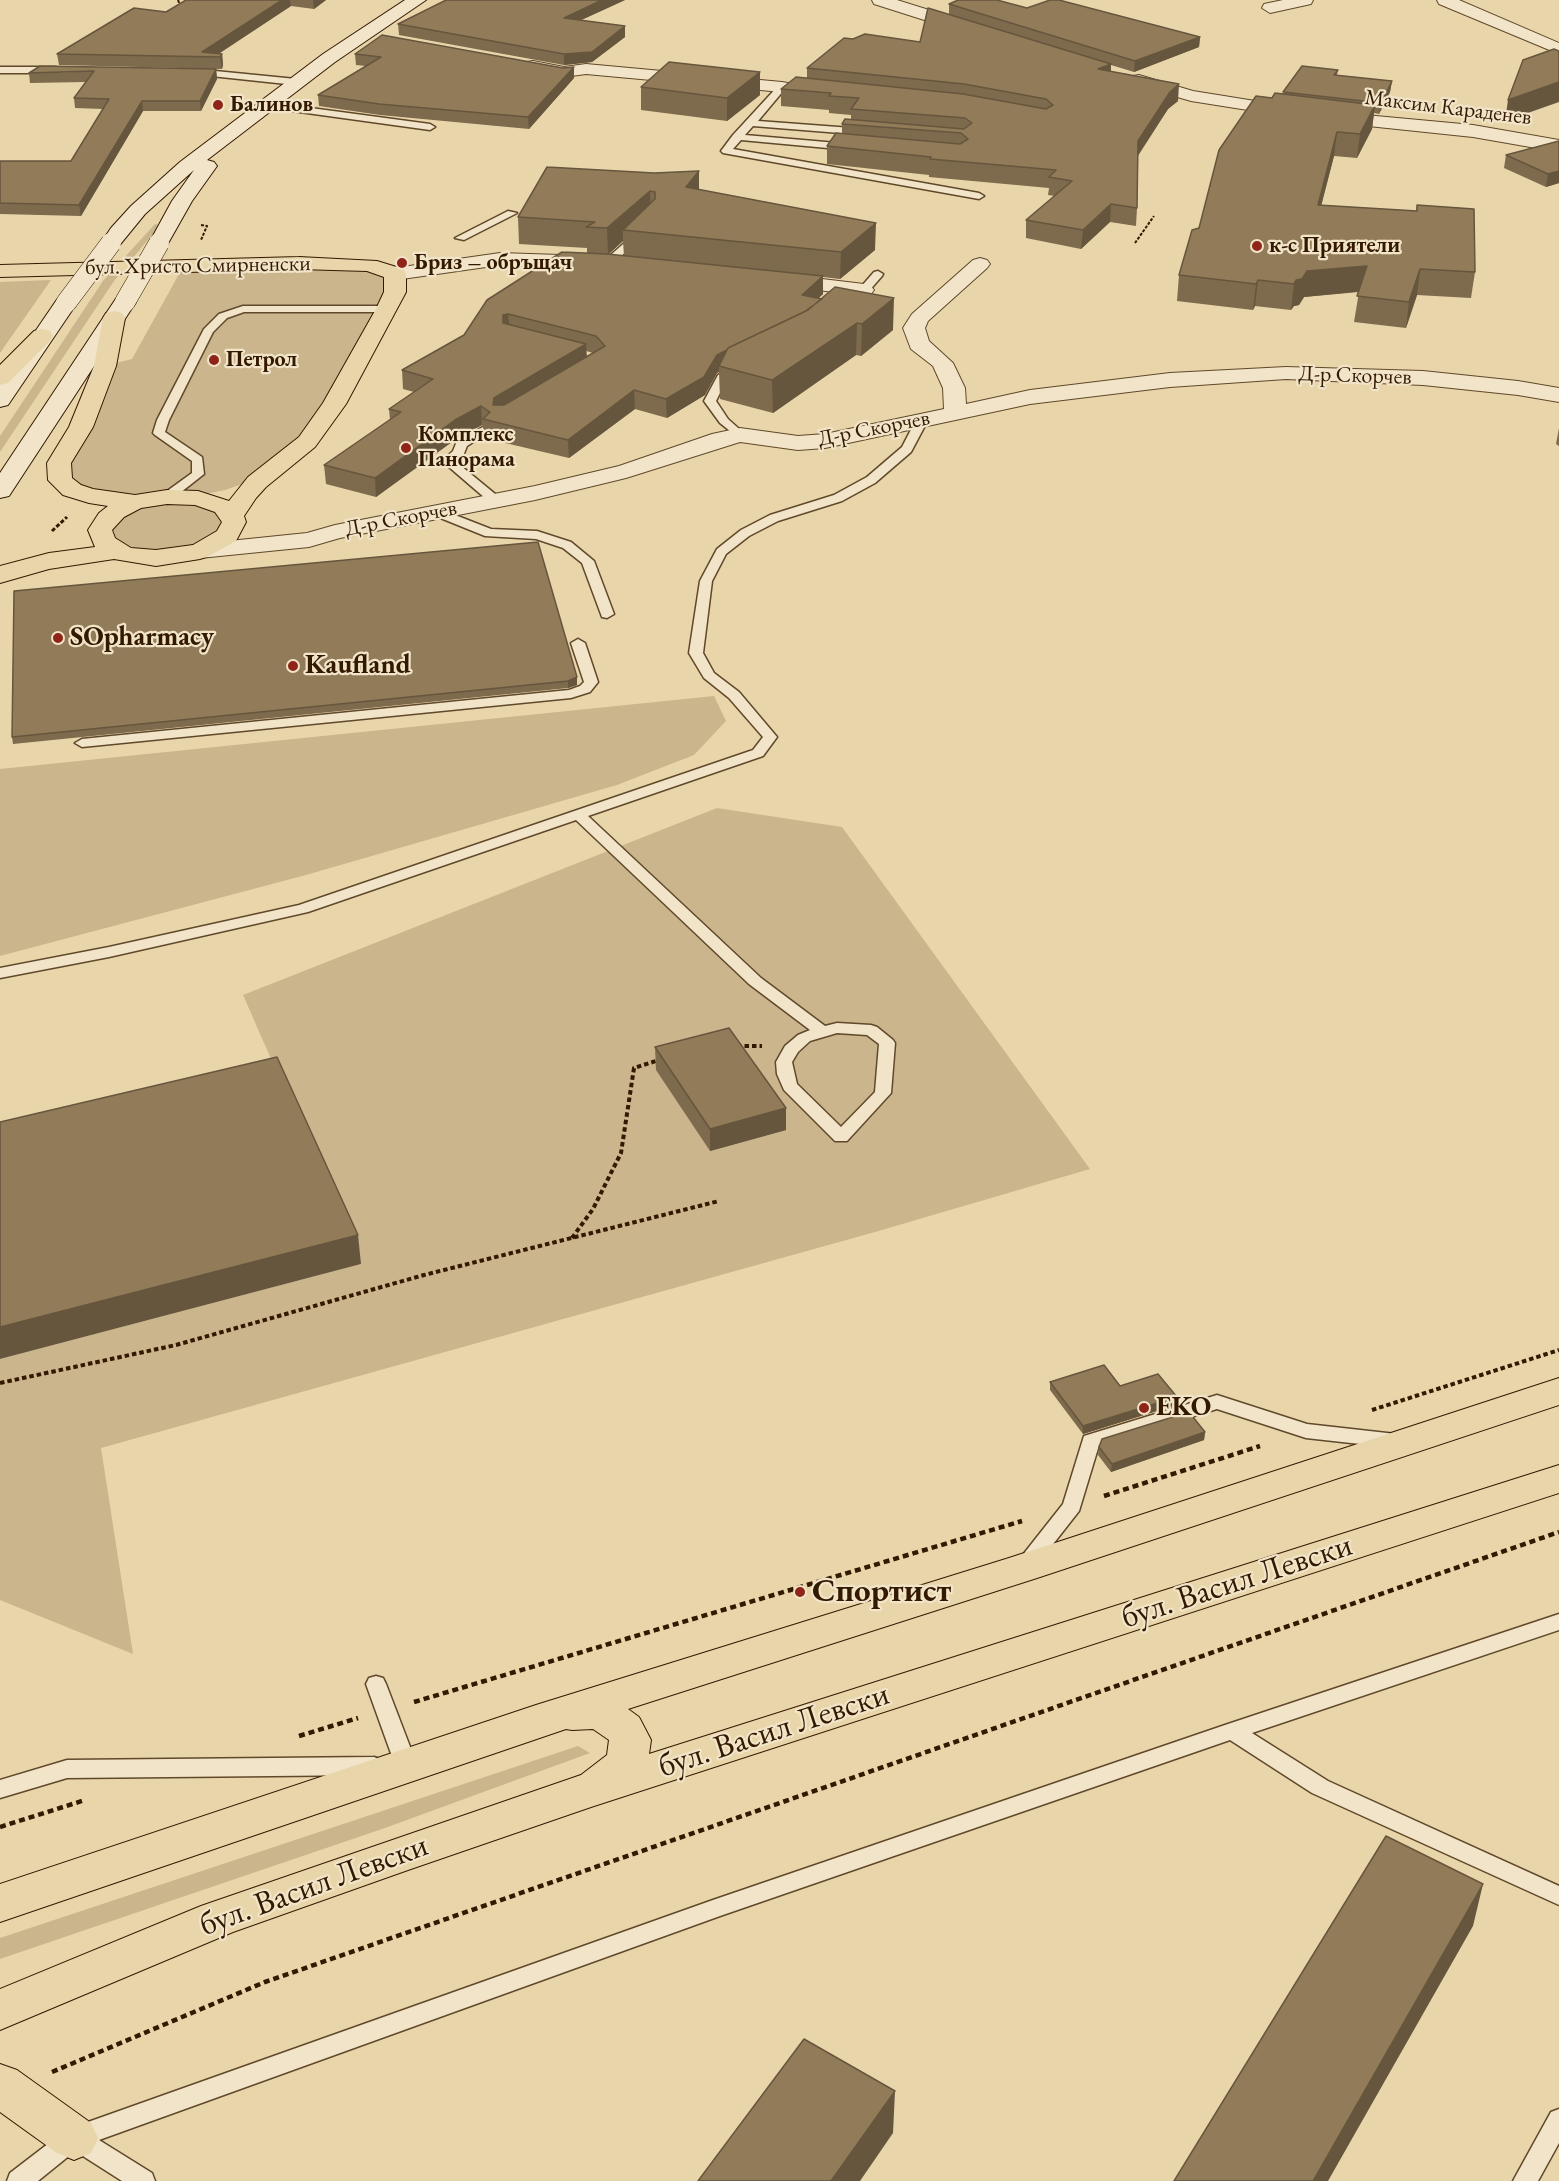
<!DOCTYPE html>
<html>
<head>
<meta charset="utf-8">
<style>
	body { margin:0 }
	canvas { display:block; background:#e9d5aa }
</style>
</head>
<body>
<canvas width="1559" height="2181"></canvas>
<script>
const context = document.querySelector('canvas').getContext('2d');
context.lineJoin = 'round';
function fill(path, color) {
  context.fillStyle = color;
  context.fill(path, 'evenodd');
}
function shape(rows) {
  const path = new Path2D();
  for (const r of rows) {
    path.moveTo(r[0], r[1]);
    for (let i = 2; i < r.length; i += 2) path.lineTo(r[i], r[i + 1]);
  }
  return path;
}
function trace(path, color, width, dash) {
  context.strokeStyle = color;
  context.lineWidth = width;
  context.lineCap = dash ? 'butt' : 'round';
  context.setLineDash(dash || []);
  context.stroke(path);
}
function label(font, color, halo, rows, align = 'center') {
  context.font = font + ' "EB Garamond",serif';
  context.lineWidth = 4.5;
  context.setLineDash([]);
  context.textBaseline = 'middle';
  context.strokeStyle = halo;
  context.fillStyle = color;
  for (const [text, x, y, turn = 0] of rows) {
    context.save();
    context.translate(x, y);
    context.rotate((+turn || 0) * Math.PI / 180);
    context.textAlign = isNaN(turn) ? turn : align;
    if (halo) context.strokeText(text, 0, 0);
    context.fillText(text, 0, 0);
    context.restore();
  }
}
const green = shape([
	[155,224,160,225,114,281,0,452,0,436,103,281],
	[356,264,395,274,318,425,245,483,225,490,191,497,217,503,227,536,156,558,100,536,134,503,72,490,66,449,105,366,132,359,184,265],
	[51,280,0,353,0,282],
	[714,696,726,721,694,755,617,785,306,875,0,956,0,769],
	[717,808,842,827,1090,1169,875,1232,101,1448,133,1654,0,1600,0,1359,361,1264,243,995],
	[578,1746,590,1753,385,1828,0,1959,0,1938]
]);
const pathFar3 = shape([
	[178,0,180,5,178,8],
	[201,225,207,226,201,240],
	[1135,243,1154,216]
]);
const pathFar2 = shape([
	[52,531,67,517]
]);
const pathFar1 = shape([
	[737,1046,762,1046],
	[572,1238,593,1209,621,1153,634,1068,659,1060],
	[0,1383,176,1345,424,1275,719,1201],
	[1372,1410,1559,1350]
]);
const path = shape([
	[1104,1496,1260,1446],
	[414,1702,1022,1521],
	[299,1736,358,1718],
	[0,1827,85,1800],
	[52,2072,265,1982,1559,1532]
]);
const service = shape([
	[0,67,56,67,61,70,56,73,0,73,0,67],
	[195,69,296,79,301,82,296,85,192,74,190,72,195,69],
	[779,85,797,85,802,88,797,91,784,90,758,121,865,129,870,132,865,135,753,126,745,135,849,144,854,147,849,150,741,140,733,149,979,193,984,196,979,199,723,153,721,151,733,135,779,85],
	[266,102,430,124,435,127,430,130,263,107,263,103,266,102],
	[508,211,517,213,464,240,455,238,508,211],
	[640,229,645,232,644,234,612,265,604,265,604,261,640,229],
	[878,271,883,274,882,276,868,292,860,292,860,288,874,272,878,271],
	[243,306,387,306,392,309,387,312,244,312,227,318,213,332,169,420,165,432,202,457,204,474,171,500,163,500,163,494,192,473,192,461,155,435,153,433,157,420,204,329,219,314,243,306],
	[737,366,743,369,727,379,716,401,728,419,746,435,740,439,720,423,704,401,718,375,737,366],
	[922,416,928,420,911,452,875,483,842,501,778,521,749,536,726,554,712,581,703,653,714,673,739,692,777,737,763,756,588,816,761,978,825,1026,837,1023,871,1025,877,1027,893,1040,895,1043,891,1093,847,1141,835,1141,784,1090,777,1074,776,1062,785,1046,798,1035,810,1030,749,984,576,820,308,912,109,957,0,978,0,968,109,947,299,905,753,750,763,737,729,698,704,678,689,653,700,581,717,549,741,530,770,515,834,495,867,477,902,447,916,420,922,416],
	[837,1033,867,1035,879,1044,875,1092,841,1127,797,1084,792,1062,798,1052,810,1041,837,1033],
	[483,427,489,431,487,433,467,446,463,456,455,461,500,498,502,501,496,505,492,504,442,461,453,451,457,441,483,427],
	[437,508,491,529,537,531,571,542,594,561,614,614,607,618,602,617,582,563,563,548,536,539,485,536,433,515,431,512,433,509,437,508],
	[578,639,585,643,598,682,590,692,571,698,82,747,75,743,82,739,569,690,580,686,584,682,571,643,578,639],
	[1217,1395,1307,1424,1396,1434,1403,1436,1406,1441,1403,1446,1396,1448,1306,1438,1217,1409,1099,1445,1079,1511,1032,1571,1025,1573,1018,1571,1015,1566,1018,1561,1063,1504,1084,1436,1217,1395],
	[1559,1614,1559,1630,1252,1733,1328,1781,1559,1886,1559,1905,1312,1793,1230,1740,720,1916,99,2140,152,2173,155,2181,122,2181,75,2151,38,2181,7,2181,10,2173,66,2130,74,2127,713,1900,1225,1725,1559,1614],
	[376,1676,383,1678,386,1684,417,1765,414,1771,400,1774,392,1771,389,1765,393,1759,366,1684,369,1678,376,1676],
	[374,1757,382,1760,385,1766,382,1772,374,1775,67,1778,0,1798,0,1780,67,1760,374,1757],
	[1559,2109,1559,2143,1538,2181,1513,2181,1551,2112,1559,2109]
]);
const minor = shape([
	[872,0,897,0,974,24,976,28,974,32,968,33,962,32,874,4,872,0],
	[1283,0,1313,0,1311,4,1270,13,1262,8,1264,4,1283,0],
	[1437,0,1459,0,1559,43,1559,54,1439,4,1437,0],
	[533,61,564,67,586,64,782,82,788,83,791,87,788,91,782,92,586,74,564,77,527,70,524,66,527,62,533,61],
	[1139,75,1193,91,1311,110,1473,125,1559,140,1559,152,1473,137,1311,120,1191,101,1133,84,1130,80,1133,76,1139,75],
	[500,253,590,256,597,258,600,262,597,266,590,268,500,265,395,280,388,278,385,274,388,270,395,268,500,253],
	[980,258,987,260,990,264,987,268,928,321,925,328,929,341,953,363,965,388,966,404,1030,390,1170,373,1286,367,1423,371,1518,381,1559,388,1559,402,1518,395,1423,385,1286,379,1170,387,1030,404,825,448,798,450,740,442,626,478,535,500,340,538,309,547,200,558,191,556,188,551,191,546,200,544,307,533,335,525,535,486,619,466,712,434,740,428,798,436,825,434,944,409,943,388,933,366,911,349,903,328,912,314,973,260,980,258],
	[780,274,864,284,871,286,874,290,871,294,864,296,773,284,770,280,773,276,780,274]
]);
const secondary = shape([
	[405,0,426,0,335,62,207,160,214,162,217,166,192,201,166,247,159,249,152,247,149,243,172,201,194,170,145,214,118,247,111,249,104,247,101,243,111,228,131,206,180,162,323,54,405,0],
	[125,295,133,297,136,302,9,496,0,498,0,473,117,297,125,295],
	[66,296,74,298,77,303,8,405,0,407,0,383,58,298,66,296]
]);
const primary = shape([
	[299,257,377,261,403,269,406,274,406,292,346,404,315,447,266,487,256,498,244,516,246,522,236,541,209,556,200,559,156,566,114,559,49,569,0,583,0,566,49,553,95,547,88,530,99,513,108,506,89,503,63,495,48,480,47,463,69,427,94,366,103,318,106,313,114,311,122,313,125,318,116,366,93,427,71,463,72,478,81,485,93,489,135,495,167,490,198,491,229,501,248,477,299,437,323,403,376,309,384,292,384,277,367,271,299,269,0,277,0,265,299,257],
	[167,504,195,505,215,512,222,522,217,531,193,545,156,550,131,548,115,538,112,530,124,517,141,508,167,504],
	[42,329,50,331,53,336,50,341,8,383,0,385,0,365,34,331,42,329]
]);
const trunk = shape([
	[1559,1378,1559,1405,1037,1578,628,1709,639,1717,651,1740,649,1754,1559,1465,1559,1493,591,1807,408,1870,233,1932,0,2030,0,1989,201,1906,581,1775,607,1755,609,1740,593,1729,572,1730,566,1729,0,1922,0,1884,536,1705,1009,1558,1559,1378],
	[0,2064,17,2070,91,2123,98,2138,91,2153,74,2160,57,2153,0,2112,0,2064]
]);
const secondaryBridge = shape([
	[125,302,159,243],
	[66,303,111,243]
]);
const wall = shape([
	[186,0,326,0,314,9,291,6,219,53,222,54,223,65,222,69,59,65,57,54,166,12],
	[446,0,625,0,581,20,625,26,625,37,592,62,564,65,399,35,398,24],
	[949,4,1027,8,1200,37,1199,47,1134,72,1111,65,1111,72,1178,101,1168,109,1138,156,1137,208,1136,226,1110,222,1081,249,1026,238,1026,220,1055,196,1048,195,1049,188,929,177,929,175,827,164,827,146,842,134,842,124,851,119,851,115,829,113,829,110,781,106,781,89,807,78,807,68,853,39,920,42,949,14],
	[355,54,563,68,574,67,574,78,529,129,380,115,319,106,318,95,366,66,356,65],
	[216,69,217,79,201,111,143,111,81,216,0,214,0,161,71,161,103,109,75,108,74,98,86,82,30,83,29,73],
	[1338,70,1337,75,1392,81,1390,92,1379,114,1374,113,1372,129,1357,158,1334,156,1321,205,1416,211,1417,205,1475,272,1471,298,1417,295,1406,328,1354,322,1359,292,1304,297,1299,305,1294,306,1291,310,1255,306,1253,310,1177,301,1179,275,1199,228,1272,98],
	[760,72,760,95,727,121,641,110,641,87],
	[1559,141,1559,183,1546,187,1504,168,1506,155],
	[547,167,699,190,875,250,840,279,823,277,823,294,819,298,893,330,861,356,856,355,773,413,720,399,719,372,717,373,705,395,667,418,635,409,569,458,484,438,483,426,482,425,456,439,376,497,326,484,324,465,390,420,389,409,414,392,403,389,402,370,464,335,587,253,587,248,519,244,518,217],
	[623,241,624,256,608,254],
	[586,351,593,353,587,357],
	[1559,428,1559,446,1556,444],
	[577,677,577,685,568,688,13,744,12,737],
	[655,1047,786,1130,710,1151,656,1070],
	[1050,1382,1120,1386,1177,1397,1176,1405,1083,1434,1050,1390],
	[1205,1432,1204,1440,1111,1472,1098,1455,1099,1447]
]);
const shadedWall = shape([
	[282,0,290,0,291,6,214,57,202,52],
	[313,0,326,0,314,9],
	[602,0,625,0,564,28,564,18],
	[625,26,625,37,592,62,564,65,564,54],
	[1200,37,1199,47,1134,72,1135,61],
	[222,54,223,65,222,69,220,57],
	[1111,64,1110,81,1098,69],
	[574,67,574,78,529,129,528,117],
	[216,69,217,79,201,111,200,101],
	[760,72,760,95,727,121,727,98],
	[1392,81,1390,92,1379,114,1381,103],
	[1559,82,1559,102,1505,121,1508,100],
	[1179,84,1178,101,1168,109,1136,158,1138,141,1170,92],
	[142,101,143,111,81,216,79,205],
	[1375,105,1372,129,1357,158,1360,134],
	[1337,132,1334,156,1315,230,1318,205],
	[699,171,699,197,686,187],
	[1559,171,1559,183,1546,187,1548,174],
	[650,191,651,217,623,230,623,241,608,255,607,228],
	[1111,204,1110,222,1081,249,1083,230],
	[876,223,875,250,840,279,841,252],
	[1367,266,1364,291,1304,297,1299,305,1294,306,1291,310,1294,284,1296,280,1307,271],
	[1420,269,1417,295,1406,328,1409,302],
	[823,276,823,294,802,312,802,295],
	[1258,280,1255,306,1253,310,1256,284],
	[894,298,893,330,861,356,862,324],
	[508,314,510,332,504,341,503,315],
	[798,316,719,366,719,372,717,373,705,395,667,418,666,399,717,355],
	[857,323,856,355,773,413,772,380],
	[586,344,587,362,495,416,494,424,494,398],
	[634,390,635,409,569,458,568,440],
	[481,406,482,425,456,439,376,497,375,478,455,420],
	[577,677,577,685,568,688,568,681],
	[786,1108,786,1130,710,1151,710,1129],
	[358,1235,361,1264,0,1359,0,1327],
	[1177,1397,1176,1405,1083,1434,1083,1426],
	[1205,1432,1204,1440,1111,1472,1112,1464],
	[1483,1884,1473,1926,1328,2181,1313,2181],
	[895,2091,893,2133,860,2181,831,2181]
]);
const building = shape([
	[186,0,282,0,202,52,222,54,220,57,57,54,134,8,166,12,186,0],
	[446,0,602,0,564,18,625,26,592,52,564,54,398,24,446,0],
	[958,0,997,0,1027,8,1050,0,1059,0,1200,37,1135,61,949,4,958,0],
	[928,8,1111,64,1098,69,1179,84,1170,92,1138,141,1137,208,1111,204,1083,230,1026,220,1072,181,1049,177,1056,170,930,159,931,157,827,146,836,133,960,144,968,139,961,133,842,124,845,119,964,129,972,123,965,118,851,109,859,98,829,96,831,93,781,89,796,77,963,94,1046,109,1053,105,1046,99,964,84,807,68,844,38,853,39,865,34,920,42,928,8],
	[382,35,563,68,574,67,528,117,379,104,318,95,381,57,355,54,382,35],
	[1554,49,1559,51,1559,82,1508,100,1523,60,1554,49],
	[669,62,760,72,727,98,641,87,669,62],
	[40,66,216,69,200,101,142,101,79,205,0,203,0,161,71,161,109,99,74,98,94,71,29,73,40,66],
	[1302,66,1338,70,1334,75,1392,81,1381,103,1283,92,1302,66],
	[1275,93,1375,105,1360,134,1337,132,1318,205,1417,211,1417,205,1474,209,1475,272,1420,269,1409,302,1357,296,1367,266,1307,271,1302,279,1296,280,1294,284,1258,280,1256,284,1179,275,1192,230,1199,228,1219,150,1256,96,1272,98,1275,93],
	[1559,141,1559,171,1548,174,1506,155,1559,141],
	[547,167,654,173,699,171,686,187,876,223,841,252,623,230,655,199,655,192,650,191,607,228,586,227,595,222,518,217,547,167],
	[562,252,607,254,823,276,802,295,822,299,804,312,728,348,727,350,717,355,704,377,666,399,634,390,568,440,483,419,490,412,481,406,455,420,375,478,324,465,401,412,389,409,433,379,402,370,464,335,487,300,562,252],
	[508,314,596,336,605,346,504,405,493,405,494,398,586,344,503,323,503,315,508,314],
	[835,287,894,298,862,324,857,323,772,380,719,366,728,348,808,310,835,287],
	[538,542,577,677,568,681,12,737,14,591,538,542],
	[729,1028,786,1108,710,1129,655,1047,729,1028],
	[277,1057,358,1235,0,1327,0,1122,277,1057],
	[1104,1365,1120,1386,1158,1374,1177,1397,1083,1426,1050,1382,1104,1365],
	[1189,1412,1205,1432,1112,1464,1099,1447,1102,1439,1189,1412],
	[1386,1836,1483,1884,1313,2181,1174,2181,1386,1836],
	[804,2039,895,2091,831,2181,698,2181,804,2039]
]);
const markers = [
	[218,105,6,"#8f2418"],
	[1257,246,6,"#8f2418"],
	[402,263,6,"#8f2418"],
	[214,360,6,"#8f2418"],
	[406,448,6,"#8f2418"],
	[58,638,6,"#8f2418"],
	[293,666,6,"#8f2418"],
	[1144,1408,6,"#8f2418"],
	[800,1592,6,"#8f2418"]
];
const farPoinames = [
	["Балинов",230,105],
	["к-с Приятели",1269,246],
	["Бриз – обръщач",414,263],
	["Петрол",226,360],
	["Комплекс",418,435],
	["Панорама",418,460]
];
const farStreetnames = [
	["Максим Караденев",1448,108,7],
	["бул. Христо Смирненски",198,266,-1],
	["Д-р Скорчев",1355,376,2],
	["Д-р Скорчев",874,429,-11],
	["Д-р Скорчев",401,519,-11]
];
const poiNames = [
	["SOpharmacy",70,638],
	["Kaufland",305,666],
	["EKO",1156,1408]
];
const nearStreetnames = [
	["бул. Васил Левски",1237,1582,-18],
	["бул. Васил Левски",774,1731,-18],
	["бул. Васил Левски",314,1886,-20]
];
const nearPoinames = [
	["Спортист",812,1592]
];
fill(green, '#cab58d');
trace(service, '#60482a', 3);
trace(minor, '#60482a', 2);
trace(secondary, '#331900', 2);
trace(primary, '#331900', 2);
trace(trunk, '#331900', 2);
trace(pathFar3, '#331900', 2, [3, 1.5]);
trace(pathFar2, '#331900', 3, [4, 2]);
trace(pathFar1, '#331900', 4, [4.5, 3]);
trace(path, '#331900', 4.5, [6, 4]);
fill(service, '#f1e4c8');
fill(minor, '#f1e4c8');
fill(secondary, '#f1e4c8');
fill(primary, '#e9d5aa');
fill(trunk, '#e9d5aa');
trace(secondaryBridge, '#331900', 21, []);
trace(secondaryBridge, '#f1e4c8', 20);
fill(wall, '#7e6a4c');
fill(shadedWall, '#66563e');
fill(building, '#927b58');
trace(building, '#66563e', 1.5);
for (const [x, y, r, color] of markers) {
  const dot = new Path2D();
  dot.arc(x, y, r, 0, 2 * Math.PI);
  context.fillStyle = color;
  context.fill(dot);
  trace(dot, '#f1e4c8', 2);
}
label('bold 22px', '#331900', '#f1e4c8', farPoinames, 'left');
label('22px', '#331900', '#f1e4c8', farStreetnames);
label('bold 27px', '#331900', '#f1e4c8', poiNames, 'left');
label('33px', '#331900', '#f1e4c8', nearStreetnames);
label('bold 33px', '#331900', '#f1e4c8', nearPoinames, 'left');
</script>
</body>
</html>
